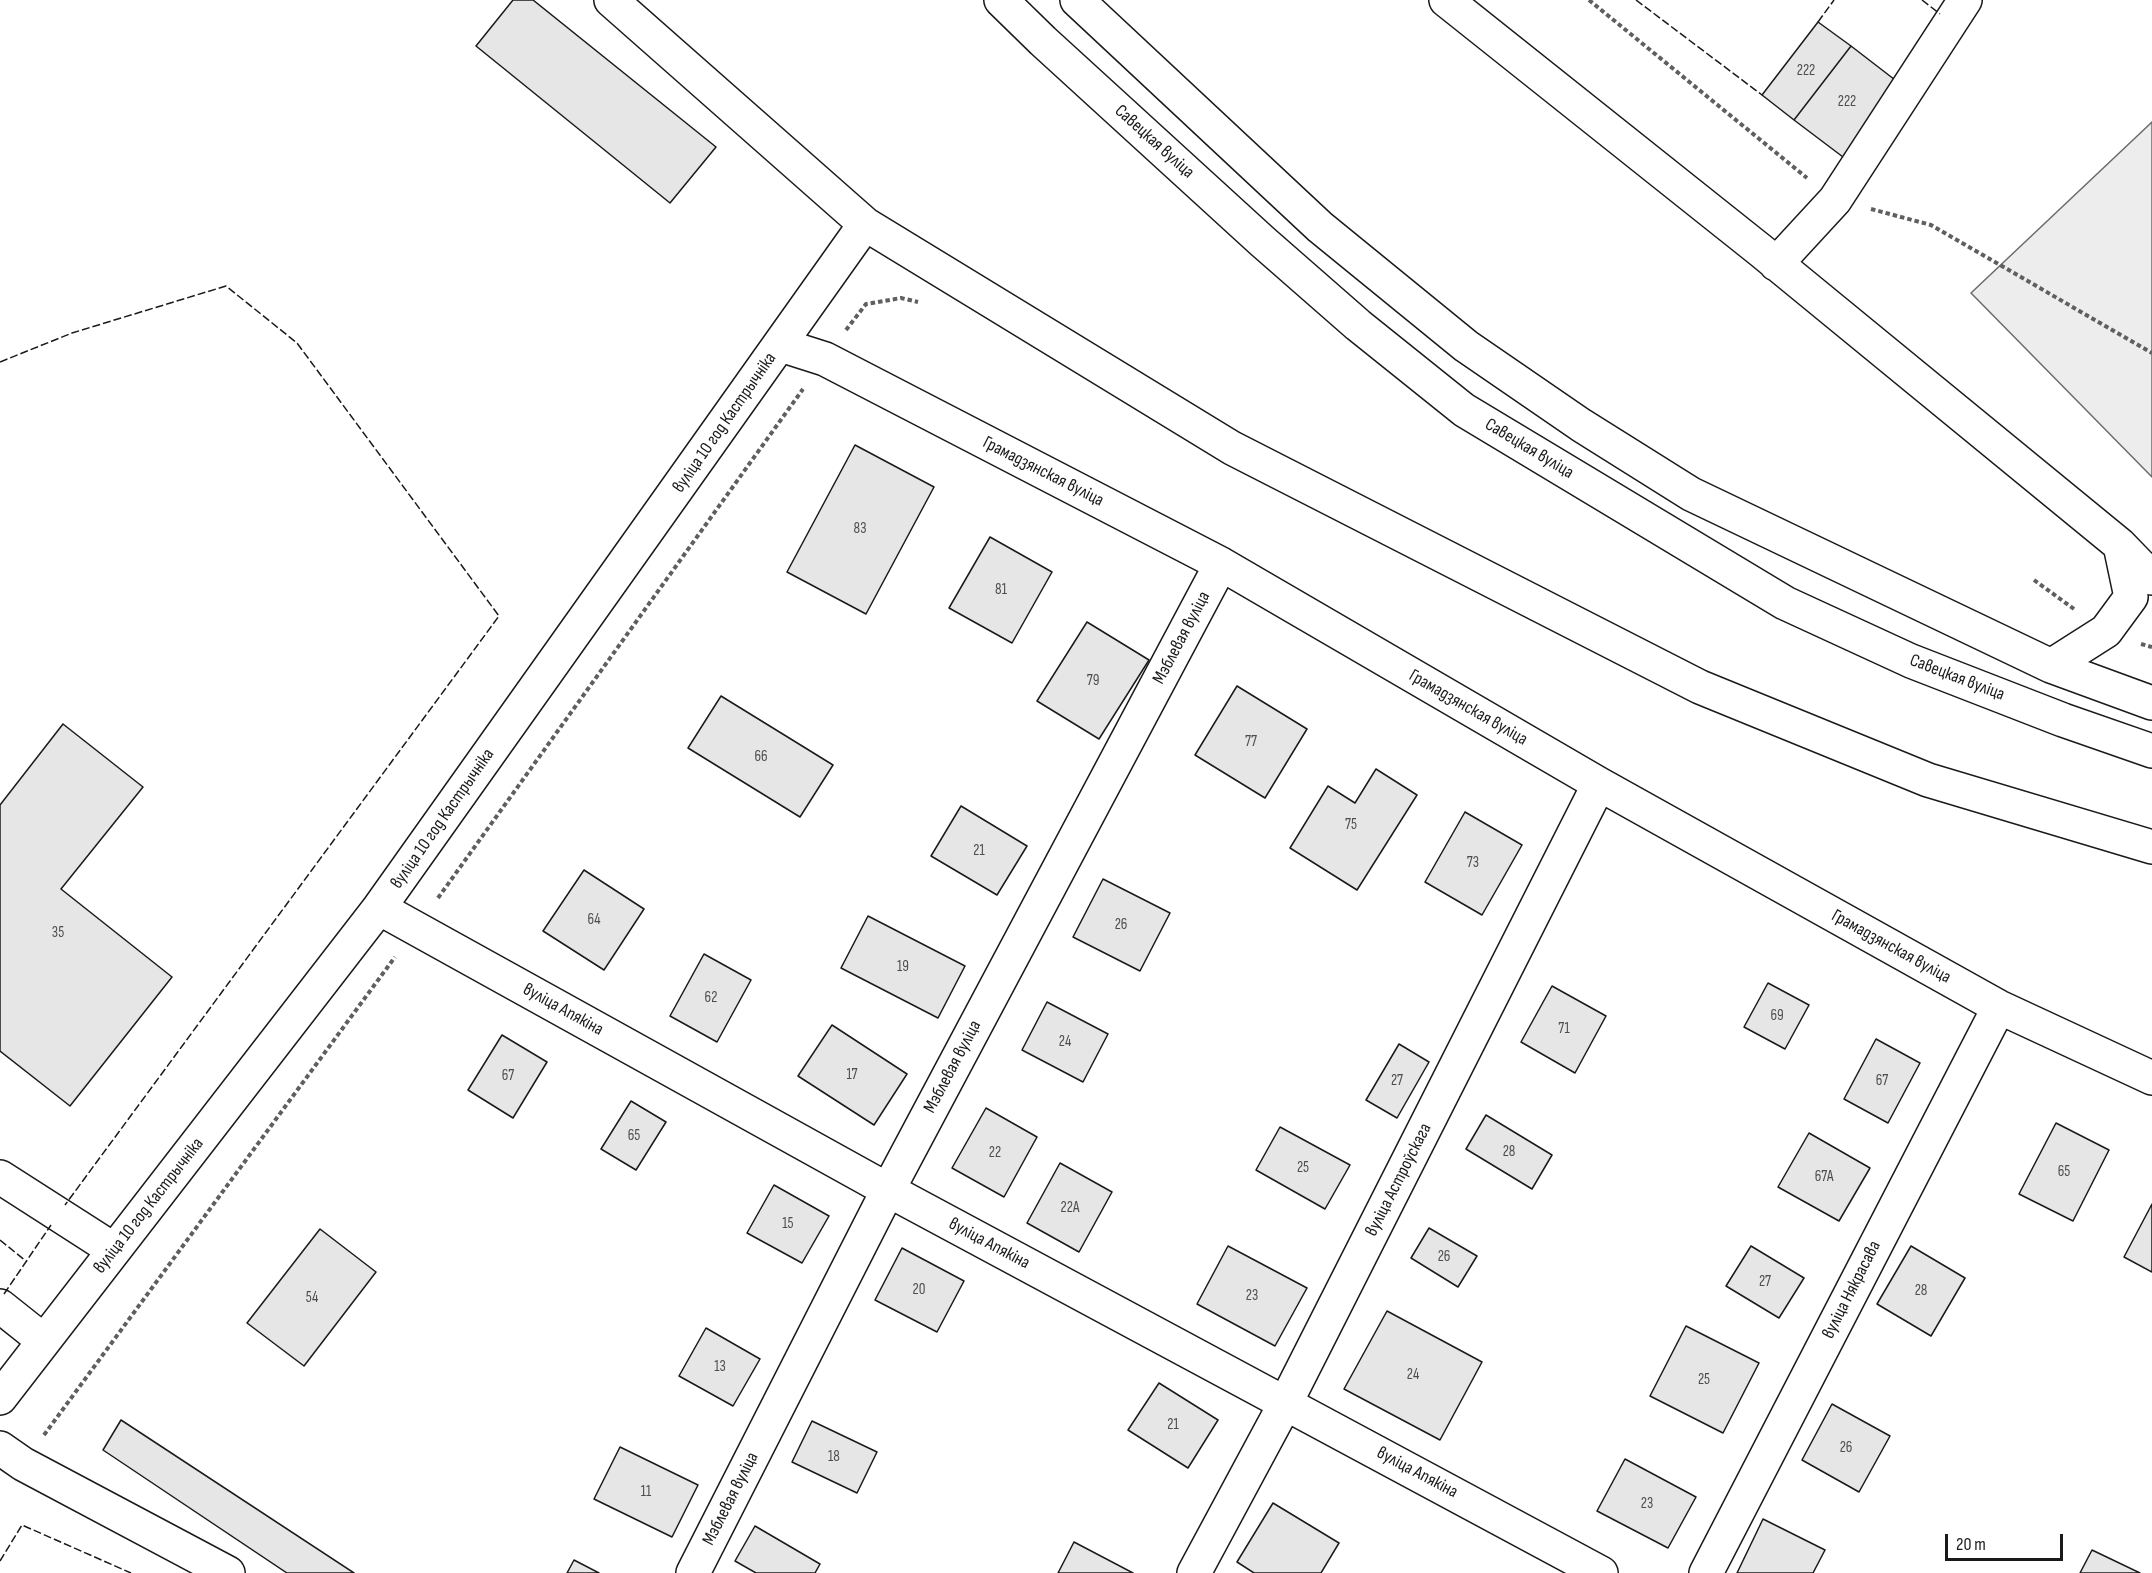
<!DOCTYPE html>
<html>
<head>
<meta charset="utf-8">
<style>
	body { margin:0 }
	#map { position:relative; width:2152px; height:1573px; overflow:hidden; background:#fff; font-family:"Sofia Sans Condensed",sans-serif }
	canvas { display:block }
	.scale { position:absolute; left:1945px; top:1534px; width:118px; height:27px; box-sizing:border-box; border:3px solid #1a1a1a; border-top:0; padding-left:8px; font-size:18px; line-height:21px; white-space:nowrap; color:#1a1a1a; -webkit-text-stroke:4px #fff; paint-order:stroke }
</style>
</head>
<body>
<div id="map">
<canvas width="2152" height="1573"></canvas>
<div class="scale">20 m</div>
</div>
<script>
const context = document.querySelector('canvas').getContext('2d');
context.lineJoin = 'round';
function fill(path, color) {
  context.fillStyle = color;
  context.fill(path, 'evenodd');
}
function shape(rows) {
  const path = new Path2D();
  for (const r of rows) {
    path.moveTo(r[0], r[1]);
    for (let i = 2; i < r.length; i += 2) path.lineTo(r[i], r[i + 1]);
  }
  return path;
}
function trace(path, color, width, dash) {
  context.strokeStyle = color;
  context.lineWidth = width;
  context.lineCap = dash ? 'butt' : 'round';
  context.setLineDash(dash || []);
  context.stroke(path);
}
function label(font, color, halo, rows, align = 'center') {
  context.font = font + ' "Sofia Sans Condensed",sans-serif';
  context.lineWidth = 4.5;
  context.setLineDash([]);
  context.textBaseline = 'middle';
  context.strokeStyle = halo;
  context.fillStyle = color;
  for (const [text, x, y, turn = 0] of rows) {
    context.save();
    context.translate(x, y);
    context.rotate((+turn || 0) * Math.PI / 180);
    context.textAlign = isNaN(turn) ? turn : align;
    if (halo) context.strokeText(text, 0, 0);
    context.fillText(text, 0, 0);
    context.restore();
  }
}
const built = shape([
	[2152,122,2152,477,1971,293,2152,122]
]);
const building = shape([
	[513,0,533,0,716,147,670,203,476,46,513,0],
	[1818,22,1851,46,1794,120,1762,95,1818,22],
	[1851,46,1899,83,1843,157,1794,120,1851,46],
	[855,445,934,487,866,614,787,572,855,445],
	[990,537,1052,572,1012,643,949,608,990,537],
	[1087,622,1149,660,1099,739,1037,701,1087,622],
	[1237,686,1307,729,1265,798,1195,755,1237,686],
	[721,696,833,765,800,817,688,748,721,696],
	[63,724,143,787,61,889,172,977,70,1106,0,1051,0,805,63,724],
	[1376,769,1417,795,1357,890,1290,848,1328,786,1355,803,1376,769],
	[961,806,1027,846,997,895,931,856,961,806],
	[1465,812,1522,845,1482,915,1425,882,1465,812],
	[584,870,644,909,604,970,543,931,584,870],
	[1103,879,1170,913,1140,971,1073,937,1103,879],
	[868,916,965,966,938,1018,841,968,868,916],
	[704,954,751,980,717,1042,670,1016,704,954],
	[1768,983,1809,1005,1785,1049,1744,1027,1768,983],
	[1552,986,1606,1016,1575,1073,1521,1042,1552,986],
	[1047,1002,1108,1034,1083,1082,1022,1050,1047,1002],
	[832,1025,907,1074,874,1125,798,1076,832,1025],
	[502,1035,547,1062,513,1118,468,1090,502,1035],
	[1876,1039,1920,1063,1888,1123,1844,1099,1876,1039],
	[1399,1044,1429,1062,1397,1118,1366,1100,1399,1044],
	[631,1101,666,1122,636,1170,601,1149,631,1101],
	[986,1108,1037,1137,1004,1197,952,1168,986,1108],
	[1486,1115,1552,1155,1532,1189,1466,1149,1486,1115],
	[2056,1123,2109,1150,2073,1221,2019,1194,2056,1123],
	[1280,1127,1350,1165,1325,1209,1256,1170,1280,1127],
	[1809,1133,1870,1168,1839,1221,1778,1187,1809,1133],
	[1060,1163,1112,1192,1079,1252,1027,1223,1060,1163],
	[774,1185,829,1216,802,1263,747,1233,774,1185],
	[2152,1204,2152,1272,2124,1257,2152,1204],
	[1429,1228,1477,1256,1458,1287,1411,1258,1429,1228],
	[320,1229,376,1272,304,1366,247,1323,320,1229],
	[1228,1246,1307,1288,1275,1346,1197,1304,1228,1246],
	[1751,1246,1804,1278,1779,1318,1726,1286,1751,1246],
	[1911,1246,1965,1278,1931,1336,1877,1304,1911,1246],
	[902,1248,964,1281,937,1332,875,1300,902,1248],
	[1387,1311,1482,1362,1440,1440,1344,1389,1387,1311],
	[1686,1326,1759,1363,1723,1433,1650,1396,1686,1326],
	[706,1328,760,1359,733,1406,679,1376,706,1328],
	[1159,1383,1218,1420,1188,1468,1128,1430,1159,1383],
	[1832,1404,1890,1436,1859,1492,1802,1460,1832,1404],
	[121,1420,354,1573,287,1573,103,1450,121,1420],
	[812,1421,877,1452,857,1493,792,1462,812,1421],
	[620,1447,698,1485,672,1537,594,1499,620,1447],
	[1625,1459,1696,1497,1668,1548,1597,1511,1625,1459],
	[1273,1503,1339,1543,1321,1573,1254,1573,1237,1562,1273,1503],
	[1763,1519,1825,1550,1813,1573,1737,1573,1763,1519],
	[755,1526,820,1564,815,1573,756,1573,735,1561,755,1526],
	[1074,1542,1133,1573,1058,1573,1074,1542],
	[2092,1550,2140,1573,2080,1573,2092,1550],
	[574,1560,599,1573,567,1573,574,1560]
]);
const path = shape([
	[1589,0,1807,178],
	[1871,209,1931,225,2152,353],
	[846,330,866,304,901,298,918,302],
	[2034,580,2074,609],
	[2141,644,2152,647],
	[438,898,803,389],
	[44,1435,395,957]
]);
const minor = shape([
	[611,0,865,224,1232,448,1700,687,1928,780,2152,847],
	[1001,0,1043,41,1262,241,1358,325,1464,410,1785,603,1911,661,2063,720,2152,751],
	[1077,0,1320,227,1466,346,1581,425,1691,494,2051,666,2152,703],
	[1446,0,1760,250,2120,545,2152,578],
	[1776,264,1835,200,1965,0],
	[781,345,825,359,1221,564,1599,784,1999,1007,2152,1078],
	[2051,666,2106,631,2131,597,2120,545],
	[379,908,888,1190,1601,1573],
	[0,1177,114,1250],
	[0,1306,44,1341],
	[0,1398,379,908,865,224],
	[0,1448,23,1464,228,1573],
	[693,1573,888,1190,1221,564],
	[1194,1573,1286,1402,1599,784],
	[1706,1573,1999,1007]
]);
const fence = shape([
	[1636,0,1762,95],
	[1922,0,1940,14],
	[1818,22,1834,0],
	[0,362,72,333,226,286,297,343,499,616,65,1205],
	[0,1240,27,1262],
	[4,1294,51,1225],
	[0,1561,22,1525,131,1573]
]);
const numberNames = [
	["222",1806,71],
	["222",1847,102],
	["83",860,529],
	["81",1001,590],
	["79",1093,681],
	["77",1251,742],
	["66",761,757],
	["75",1351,825],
	["21",979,851],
	["73",1473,863],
	["64",594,920],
	["26",1121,925],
	["35",58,933],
	["19",903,967],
	["62",711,998],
	["69",1777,1016],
	["71",1564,1029],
	["24",1065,1042],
	["17",852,1075],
	["67",508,1076],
	["27",1397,1081],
	["67",1882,1081],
	["65",634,1136],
	["28",1509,1152],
	["22",995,1153],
	["25",1303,1168],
	["65",2064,1172],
	["67А",1824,1177],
	["22А",1070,1208],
	["15",788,1224],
	["26",1444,1257],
	["27",1765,1282],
	["20",919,1290],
	["28",1921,1291],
	["23",1252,1296],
	["54",312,1298],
	["13",720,1367],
	["24",1413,1375],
	["25",1704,1380],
	["21",1173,1425],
	["26",1846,1448],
	["18",834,1457],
	["11",646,1492],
	["23",1647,1504]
];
const streetNames = [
	["Савецкая вуліца",1154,142,42],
	["вуліца 10 год Кастрычніка",725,423,-55],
	["Савецкая вуліца",1529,449,31],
	["Грамадзянская вуліца",1043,472,27],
	["Мэблевая вуліца",1182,638,-62],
	["Савецкая вуліца",1957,678,21],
	["Грамадзянская вуліца",1468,708,30],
	["вуліца 10 год Кастрычніка",443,819,-55],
	["Грамадзянская вуліца",1891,947,29],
	["вуліца Апякіна",563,1010,29],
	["Мэблевая вуліца",953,1067,-62],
	["вуліца Астроўскага",1399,1180,-63],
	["вуліца 10 год Кастрычніка",149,1206,-52],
	["вуліца Апякіна",989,1244,28],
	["вуліца Някрасава",1852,1290,-63],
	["вуліца Апякіна",1417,1473,28],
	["Мэблевая вуліца",731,1499,-63]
];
fill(built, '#ededed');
trace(built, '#6a6a6a', 1.5);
fill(building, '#e6e6e6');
trace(building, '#1a1a1a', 1.5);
trace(minor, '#1a1a1a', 36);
trace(path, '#5f5f5f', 4, [4.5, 3]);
trace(minor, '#fff', 33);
trace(fence, '#1a1a1a', 1.5, [8, 3]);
label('15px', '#4d4d4d', null, numberNames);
label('18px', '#1a1a1a', '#fff', streetNames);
</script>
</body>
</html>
